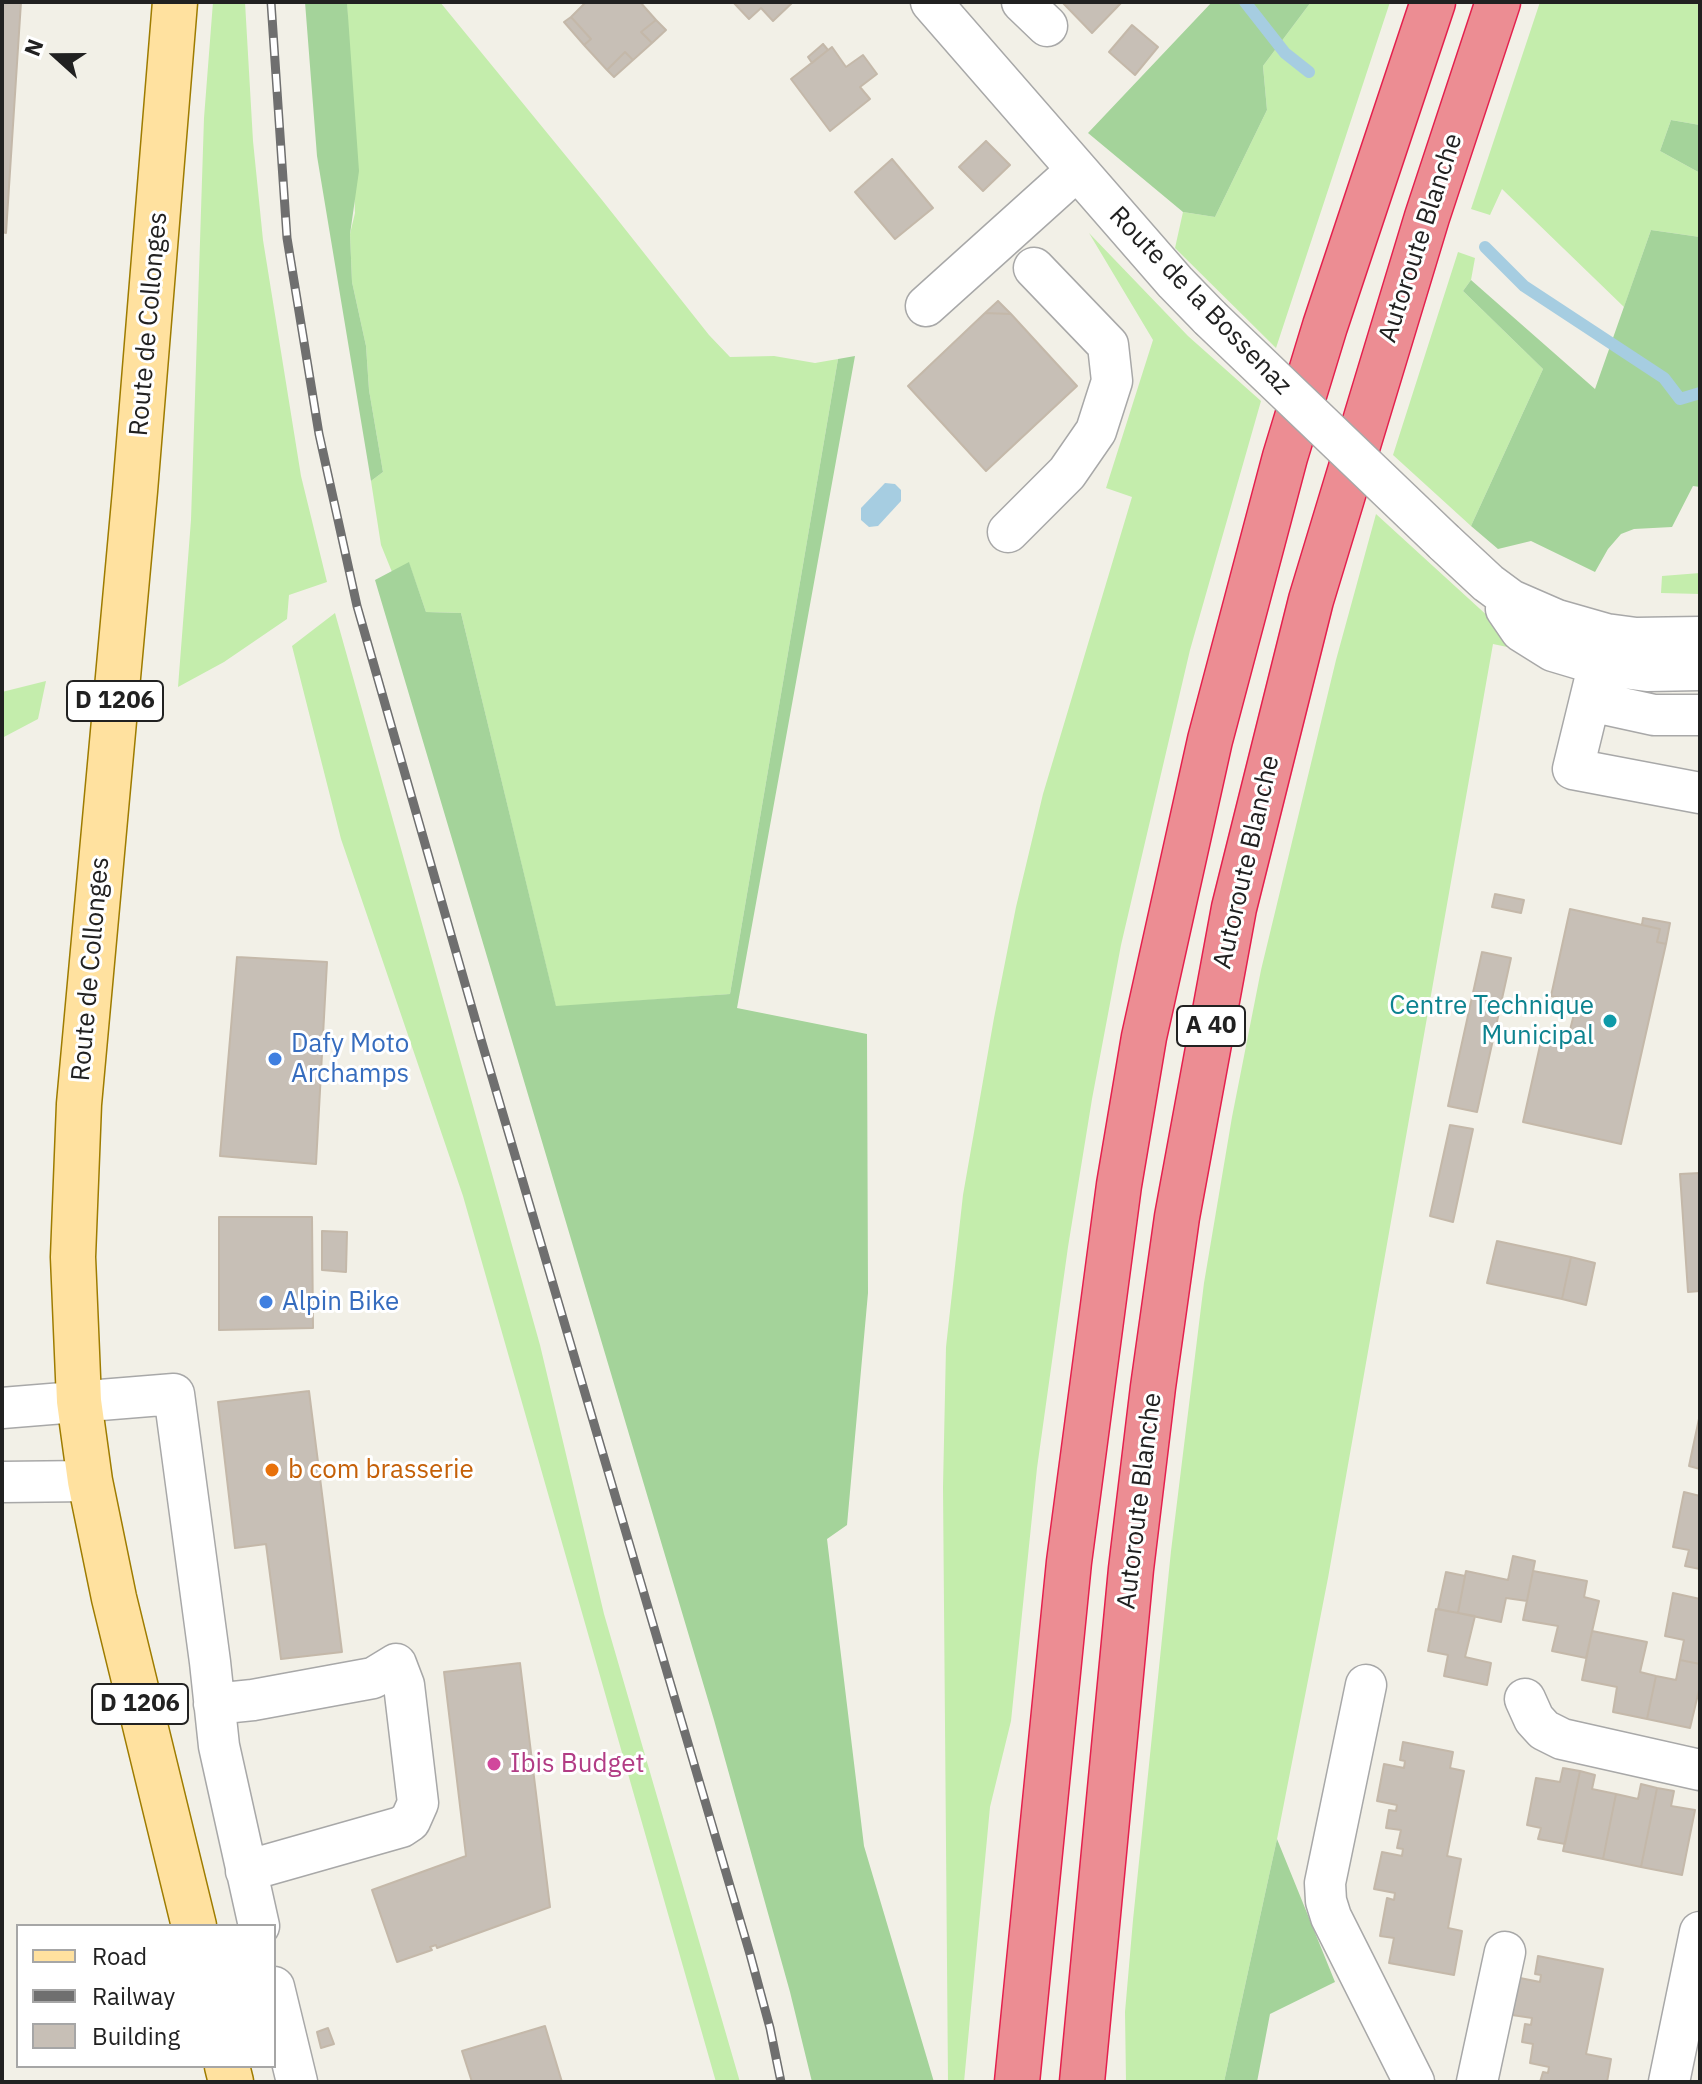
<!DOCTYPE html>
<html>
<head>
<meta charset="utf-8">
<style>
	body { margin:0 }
	#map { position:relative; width:1702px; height:2084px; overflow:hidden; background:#f2f0e7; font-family:"IBM Plex Sans",sans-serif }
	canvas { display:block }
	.frame { position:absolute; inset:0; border:4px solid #212121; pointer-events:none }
	.legend { position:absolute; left:16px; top:1924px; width:260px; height:144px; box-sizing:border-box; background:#fff; border:2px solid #a6a6a6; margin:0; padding:10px 14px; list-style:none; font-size:24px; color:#212121 }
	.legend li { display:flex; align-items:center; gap:16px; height:40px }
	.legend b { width:40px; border:2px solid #a6a6a6 }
	.north { position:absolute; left:16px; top:16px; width:80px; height:80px; -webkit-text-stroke:6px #fff; paint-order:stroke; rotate:291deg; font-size:22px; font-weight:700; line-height:32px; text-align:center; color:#212121 }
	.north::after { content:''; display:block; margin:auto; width:28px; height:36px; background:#212121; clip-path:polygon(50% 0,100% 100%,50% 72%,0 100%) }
</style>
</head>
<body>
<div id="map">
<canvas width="1702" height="2084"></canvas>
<div class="frame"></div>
<ul class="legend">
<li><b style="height:10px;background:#ffe19f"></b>Road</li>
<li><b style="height:10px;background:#6f6f6f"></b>Railway</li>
<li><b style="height:22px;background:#c7bfb6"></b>Building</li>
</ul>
<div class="north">N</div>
</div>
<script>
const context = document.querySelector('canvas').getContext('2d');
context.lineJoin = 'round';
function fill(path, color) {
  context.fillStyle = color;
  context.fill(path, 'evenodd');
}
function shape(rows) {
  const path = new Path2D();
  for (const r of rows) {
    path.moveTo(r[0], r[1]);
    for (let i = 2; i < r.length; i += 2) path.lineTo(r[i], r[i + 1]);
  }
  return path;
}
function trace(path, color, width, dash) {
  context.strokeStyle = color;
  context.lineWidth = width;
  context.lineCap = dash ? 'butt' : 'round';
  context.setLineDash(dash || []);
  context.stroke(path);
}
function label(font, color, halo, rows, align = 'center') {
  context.font = font + ' "IBM Plex Sans",sans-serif';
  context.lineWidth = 6;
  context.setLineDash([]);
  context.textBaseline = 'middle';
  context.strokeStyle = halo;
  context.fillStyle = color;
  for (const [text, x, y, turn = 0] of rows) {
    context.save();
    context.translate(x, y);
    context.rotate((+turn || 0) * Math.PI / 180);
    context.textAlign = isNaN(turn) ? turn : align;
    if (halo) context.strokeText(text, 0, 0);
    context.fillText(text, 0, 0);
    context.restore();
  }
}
const grass = shape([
	[213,2,245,2,253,141,263,240,301,476,327,582,289,595,287,619,224,662,178,687,191,520,204,118],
	[347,2,440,2,602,200,709,335,730,357,774,356,815,363,838,359,730,994,556,1007,461,613,426,612,409,563,392,572,381,545,371,481,383,472,369,390,366,346,352,282,350,234,355,213],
	[1311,2,1390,2,1276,348,1175,248,1183,212,1215,217,1267,110,1263,66],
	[1540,2,1700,2,1700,125,1671,120,1660,151,1700,173,1700,237,1651,230,1624,307,1502,189,1490,215,1471,209],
	[1089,233,1188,336,1261,401,1190,650,1121,945,1092,1099,1068,1247,1037,1468,1011,1721,990,1807,964,2082,948,2082,943,1487,946,1347,963,1195,994,1018,1016,907,1043,794,1132,497,1106,488,1153,340],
	[1458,252,1475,258,1471,280,1463,291,1543,369,1471,526,1393,455],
	[1376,514,1491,619,1512,648,1493,644,1328,1578,1277,1839,1224,2082,1126,2082,1125,2012,1133,1920,1171,1551,1204,1283,1232,1117,1261,970,1336,660],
	[1700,573,1700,594,1661,593,1662,576],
	[335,613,540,1345,604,1614,740,2082,716,2082,463,1196,341,839,292,646],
	[46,681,38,719,2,738,2,692]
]);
const forest = shape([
	[305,2,347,2,359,171,350,234,352,282,366,346,369,390,383,472,371,481,317,156],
	[1212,2,1311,2,1263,66,1267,110,1215,217,1183,212,1088,133],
	[1671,120,1700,125,1700,173,1660,151],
	[1651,230,1700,237,1700,487,1693,486,1672,527,1634,529,1621,534,1608,549,1595,572,1531,541,1498,549,1471,526,1543,369,1463,291,1471,280,1595,389],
	[855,356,737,1008,867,1034,868,1293,847,1525,827,1539,864,1846,934,2082,812,2082,790,1992,714,1720,375,580,409,562,426,612,461,613,556,1006,730,994,838,359],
	[1277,1839,1335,1982,1270,2014,1257,2082,1224,2082]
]);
const water = shape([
	[885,483,895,484,901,490,901,501,878,526,869,527,861,520,861,508]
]);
const stream = shape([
	[1245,2,1285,53,1309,72],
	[1485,247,1524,286,1664,378,1680,399,1700,393]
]);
const building = shape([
	[2,2,21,2,6,233,2,232,2,2],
	[586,2,640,2,656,20,641,32,652,43,633,60,625,52,607,70,584,45,591,39,571,17,586,2],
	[733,2,793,2,773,21,761,8,749,19,733,2],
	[1062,2,1122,2,1092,33,1062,2],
	[571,17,591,39,584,45,564,22,571,17],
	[656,20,666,30,652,43,641,32,656,20],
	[1132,25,1158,47,1135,75,1109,52,1132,25],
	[823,44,828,50,812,63,808,57,823,44],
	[832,47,846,67,863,55,877,74,860,87,870,99,830,131,791,79,832,47],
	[625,52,633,60,614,77,607,70,625,52],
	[986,141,1010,165,983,191,959,167,986,141],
	[892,159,933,208,895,239,855,192,892,159],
	[998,301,1011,314,985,313,998,301],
	[985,313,1011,314,1077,386,986,471,908,386,985,313],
	[1495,894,1524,900,1521,913,1492,907,1495,894],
	[1570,909,1660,929,1657,942,1666,944,1621,1144,1523,1122,1541,1041,1566,1046,1577,1002,1551,996,1570,909],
	[1643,918,1670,923,1666,944,1657,942,1660,929,1642,925,1643,918],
	[1482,952,1511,958,1477,1112,1448,1106,1482,952],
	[237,957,327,962,316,1164,220,1156,237,957],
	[1450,1125,1473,1129,1453,1222,1430,1216,1450,1125],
	[1700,1173,1700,1291,1688,1292,1680,1174,1700,1173],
	[219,1217,312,1217,313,1328,219,1330,219,1217],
	[322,1231,347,1232,346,1272,322,1270,322,1231],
	[1497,1241,1571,1257,1562,1299,1487,1283,1497,1241],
	[1571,1257,1595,1263,1586,1305,1562,1299,1571,1257],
	[309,1391,342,1652,281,1659,266,1544,235,1548,218,1402,309,1391],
	[1700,1414,1700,1469,1689,1466,1700,1414],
	[1684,1492,1700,1496,1700,1569,1685,1566,1689,1550,1673,1547,1684,1492],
	[1513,1556,1535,1561,1527,1601,1506,1598,1501,1622,1458,1613,1466,1571,1508,1580,1513,1556],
	[1533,1571,1587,1581,1584,1597,1599,1601,1586,1658,1552,1651,1558,1626,1523,1620,1533,1571],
	[1446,1572,1465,1576,1458,1613,1438,1609,1446,1572],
	[1673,1593,1700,1599,1700,1664,1680,1660,1684,1640,1665,1636,1673,1593],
	[1436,1609,1475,1616,1465,1657,1491,1663,1487,1685,1444,1676,1448,1655,1428,1651,1436,1609],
	[1592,1631,1647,1642,1640,1672,1656,1676,1647,1719,1613,1712,1617,1687,1582,1680,1592,1631],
	[1680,1660,1700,1664,1700,1686,1690,1728,1647,1719,1656,1676,1676,1680,1680,1660],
	[520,1663,550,1907,437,1948,436,1945,430,1947,432,1950,397,1962,372,1890,466,1856,444,1672,520,1663],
	[1403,1742,1453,1752,1450,1768,1464,1771,1447,1856,1461,1859,1448,1928,1462,1931,1454,1975,1389,1963,1394,1938,1380,1936,1387,1898,1394,1900,1395,1893,1374,1889,1382,1852,1402,1856,1403,1849,1397,1848,1401,1830,1386,1828,1389,1810,1396,1811,1397,1805,1377,1801,1384,1764,1404,1768,1405,1761,1400,1760,1403,1742],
	[1563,1768,1580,1771,1565,1844,1538,1839,1541,1828,1527,1825,1536,1778,1560,1782,1563,1768],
	[1580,1771,1595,1775,1592,1789,1616,1794,1603,1859,1563,1851,1580,1771],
	[1641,1784,1657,1788,1641,1867,1603,1859,1616,1794,1638,1799,1641,1784],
	[1657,1788,1674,1791,1671,1806,1695,1810,1682,1875,1641,1867,1657,1788],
	[1538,1956,1603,1969,1586,2054,1611,2059,1607,2082,1540,2082,1543,2072,1548,2073,1549,2067,1530,2063,1533,2044,1522,2042,1525,2024,1531,2025,1532,2018,1512,2015,1520,1978,1540,1982,1541,1975,1535,1974,1538,1956],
	[545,2026,562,2082,472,2082,462,2051,545,2026],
	[328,2028,334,2044,321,2048,317,2032,328,2028]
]);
const minor = shape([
	[931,2,1175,282,1210,318],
	[1022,2,1047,26],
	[926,306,1077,170],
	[1008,532,1067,473,1096,431,1112,381,1108,345,1034,268],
	[1444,542,1488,583,1511,600,1557,620,1606,634,1636,638,1700,637],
	[1506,609,1521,631,1553,651,1600,665,1647,671,1700,670],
	[1606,634,1573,769,1700,793],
	[1590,701,1654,715,1700,715],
	[2,1408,174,1394,210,1662,219,1746,259,1926],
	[2,1482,90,1481],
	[1366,1685,1325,1883,1326,1901,1331,1917,1414,2082],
	[1525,1699,1534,1719,1544,1730,1562,1739,1700,1770],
	[214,1704,253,1700,373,1678,396,1664,404,1685,418,1803,410,1821,401,1827,246,1871],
	[274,1987,297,2082],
	[1477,2082,1505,1952],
	[1669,2082,1700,1932]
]);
const major = shape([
	[175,2,135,491,79,1104,73,1257,79,1401,90,1481,114,1598,194,1926],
	[227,2066,231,2082]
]);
const highway = shape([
	[1017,2082,1069,1562,1119,1185,1144,1037,1210,740,1285,457,1325,326,1433,2],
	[1082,2082,1131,1569,1153,1387,1177,1217,1234,908,1311,600,1427,217,1498,2]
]);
const rail = shape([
	[271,2,287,238,319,434,357,606,482,1043,750,1954,770,2028,781,2082]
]);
const minorBridge = shape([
	[1210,318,1444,542]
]);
const markers = [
	[1610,1021,8,"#0f9aa8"],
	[275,1059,8,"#3f7fe0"],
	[266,1302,8,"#3f7fe0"],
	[272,1470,8,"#e8710a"],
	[494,1764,8,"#d1479c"]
];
const shields = [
	[115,701,96],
	[1211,1026,68],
	[140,1704,96]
];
const shieldNames = [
	["D 1206",115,701],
	["A 40",1211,1026],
	["D 1206",140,1704]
];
const streetNames = [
	["Autoroute Blanche",1421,238,-72],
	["Route de la Bossenaz",1200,301,46],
	["Route de Collonges",149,324,-85],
	["Autoroute Blanche",1247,862,-77],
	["Route de Collonges",91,969,-85],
	["Autoroute Blanche",1140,1501,-83]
];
const cultureNames = [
	["Centre Technique",1594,1006],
	["Municipal",1594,1036]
];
const shopNames = [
	["Dafy Moto",291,1044],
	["Archamps",291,1074],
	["Alpin Bike",282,1302]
];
const foodNames = [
	["b com brasserie",288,1470]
];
const hotelNames = [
	["Ibis Budget",510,1764]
];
fill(grass, '#c4edac');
fill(forest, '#a4d39a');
fill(water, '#a6cde1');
trace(stream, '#a6cde1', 12);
fill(building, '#c7bfb6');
trace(building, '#c4b8a9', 2);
trace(minor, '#a8a8a8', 43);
trace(major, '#9e7c00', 47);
trace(highway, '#e4204d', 47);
trace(minor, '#fff', 40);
trace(major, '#ffe19f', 44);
trace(highway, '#ec8d93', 44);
trace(rail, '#6f6f6f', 9);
trace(rail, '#fff', 6, [18]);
trace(minorBridge, '#a8a8a8', 43, []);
trace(minorBridge, '#fff', 40);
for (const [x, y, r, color] of markers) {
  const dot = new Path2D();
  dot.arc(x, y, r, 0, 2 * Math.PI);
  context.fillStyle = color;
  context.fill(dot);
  trace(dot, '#fff', 3);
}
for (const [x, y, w] of shields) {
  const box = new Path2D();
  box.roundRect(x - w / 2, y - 20, w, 40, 6);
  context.fillStyle = '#fff';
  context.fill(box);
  trace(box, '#212121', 2);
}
label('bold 24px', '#212121', null, shieldNames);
label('26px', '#212121', '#fff', streetNames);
label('26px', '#0d838f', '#fff', cultureNames, 'right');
label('26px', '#366cbe', '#fff', shopNames, 'left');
label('26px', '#c56008', '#fff', foodNames, 'left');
label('26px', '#b23c85', '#fff', hotelNames, 'left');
</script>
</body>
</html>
